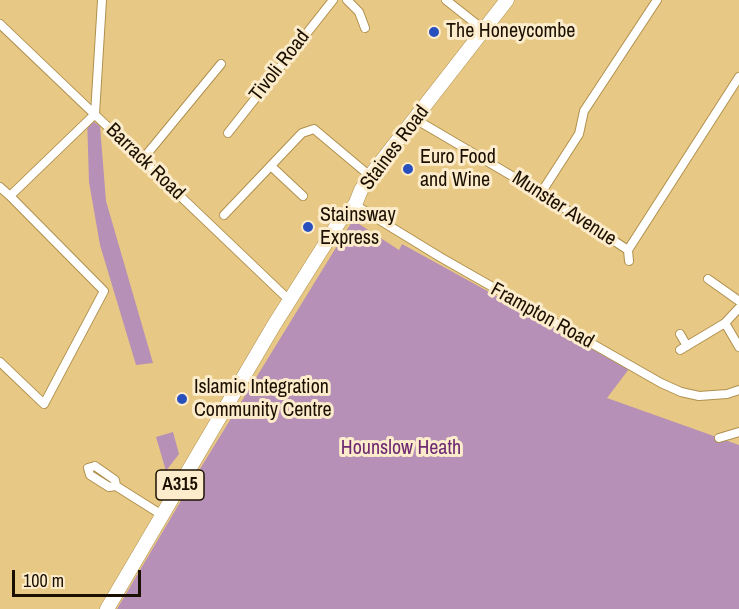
<!DOCTYPE html>
<html>
<head>
<meta charset="utf-8">
<style>
	body { margin:0 }
	#map { position:relative; width:739px; height:609px; overflow:hidden; background:#e8c885; font-family:"Archivo Narrow",sans-serif }
	canvas { display:block }
	.scale { position:absolute; left:12px; top:570px; width:129px; height:27px; box-sizing:border-box; border:3px solid #1b1000; border-top:0; padding-left:8px; font-size:18px; line-height:21px; white-space:nowrap; color:#1b1000; -webkit-text-stroke:4px #fceccb; paint-order:stroke }
</style>
</head>
<body>
<div id="map">
<canvas width="739" height="609"></canvas>
<div class="scale">100 m</div>
</div>
<script>
const context = document.querySelector('canvas').getContext('2d');
context.lineJoin = 'round';
function fill(path, color) {
  context.fillStyle = color;
  context.fill(path, 'evenodd');
}
function shape(rows) {
  const path = new Path2D();
  for (const r of rows) {
    path.moveTo(r[0], r[1]);
    for (let i = 2; i < r.length; i += 2) path.lineTo(r[i], r[i + 1]);
  }
  return path;
}
function trace(path, color, width, dash) {
  context.strokeStyle = color;
  context.lineWidth = width;
  context.lineCap = dash ? 'butt' : 'round';
  context.setLineDash(dash || []);
  context.stroke(path);
}
function label(font, color, halo, rows, align = 'center') {
  context.font = font + ' "Archivo Narrow",sans-serif';
  context.lineWidth = 6;
  context.setLineDash([]);
  context.textBaseline = 'middle';
  context.strokeStyle = halo;
  context.fillStyle = color;
  for (const [text, x, y, turn = 0] of rows) {
    context.save();
    context.translate(x, y);
    context.rotate((+turn || 0) * Math.PI / 180);
    context.textAlign = isNaN(turn) ? turn : align;
    if (halo) context.strokeText(text, 0, 0);
    context.fillText(text, 0, 0);
    context.restore();
  }
}
const green = shape([
	[87,117,100,126,106,201,153,363,136,365,100,245,89,182],
	[353,220,399,250,402,244,629,369,607,398,739,445,739,609,117,609,195,477],
	[173,432,179,454,166,471,156,437]
]);
const street = shape([
	[347,0,359,12,365,28],
	[446,0,484,30],
	[0,24,289,300],
	[95,114,102,0],
	[415,119,541,193,628,250,739,77],
	[228,133,333,0],
	[142,160,221,64],
	[272,167,303,196],
	[0,187,10,196],
	[541,193,579,134,584,111,657,0],
	[355,205,440,257,661,383,681,392,699,396,727,394,739,390],
	[224,215,302,133,314,129,370,176],
	[628,250,629,261],
	[708,279,739,301],
	[725,323,739,347],
	[680,334,687,346],
	[680,350,725,323,739,308],
	[0,362,44,404,104,291,10,196,95,114],
	[719,438,739,432],
	[95,466,115,480,116,486,109,487,90,475,88,468,95,466],
	[116,486,162,515]
]);
const primary = shape([
	[107,609,274,325,341,219,355,205,361,190,370,176,507,0]
]);
const markers = [
	[434,32,6,"#284fbe"],
	[408,169,6,"#284fbe"],
	[308,227,6,"#284fbe"],
	[182,399,6,"#284fbe"]
];
const shields = [
	[180,485,48]
];
const shieldNames = [
	["A315",180,485]
];
const poiNames = [
	["The Honeycombe",446,32],
	["Euro Food",420,158],
	["and Wine",420,181],
	["Stainsway",320,216],
	["Express",320,239],
	["Islamic Integration",194,388],
	["Community Centre",194,411]
];
const streetNames = [
	["Tivoli Road",280,66,-52],
	["Staines Road",395,148,-53],
	["Barrack Road",145,162,44],
	["Munster Avenue",564,209,33],
	["Frampton Road",542,316,29]
];
const parkNames = [
	["Hounslow Heath",401,449]
];
fill(green, '#b690b7');
trace(street, '#af904e', 10);
trace(primary, '#af904e', 15);
trace(street, '#fff', 8);
trace(primary, '#fff', 14);
for (const [x, y, r, color] of markers) {
  const dot = new Path2D();
  dot.arc(x, y, r, 0, 2 * Math.PI);
  context.fillStyle = color;
  context.fill(dot);
  trace(dot, '#fceccb', 2);
}
for (const [x, y, w] of shields) {
  const box = new Path2D();
  box.roundRect(x - w / 2, y - 15, w, 30, 4.5);
  context.fillStyle = '#fceccb';
  context.fill(box);
  trace(box, '#1b1000', 1.5);
}
label('bold 18px', '#1b1000', null, shieldNames);
label('20px', '#1b1000', '#fceccb', poiNames, 'left');
label('20px', '#1b1000', '#fceccb', streetNames);
label('20px', '#6d2972', '#fceccb', parkNames);
</script>
</body>
</html>
